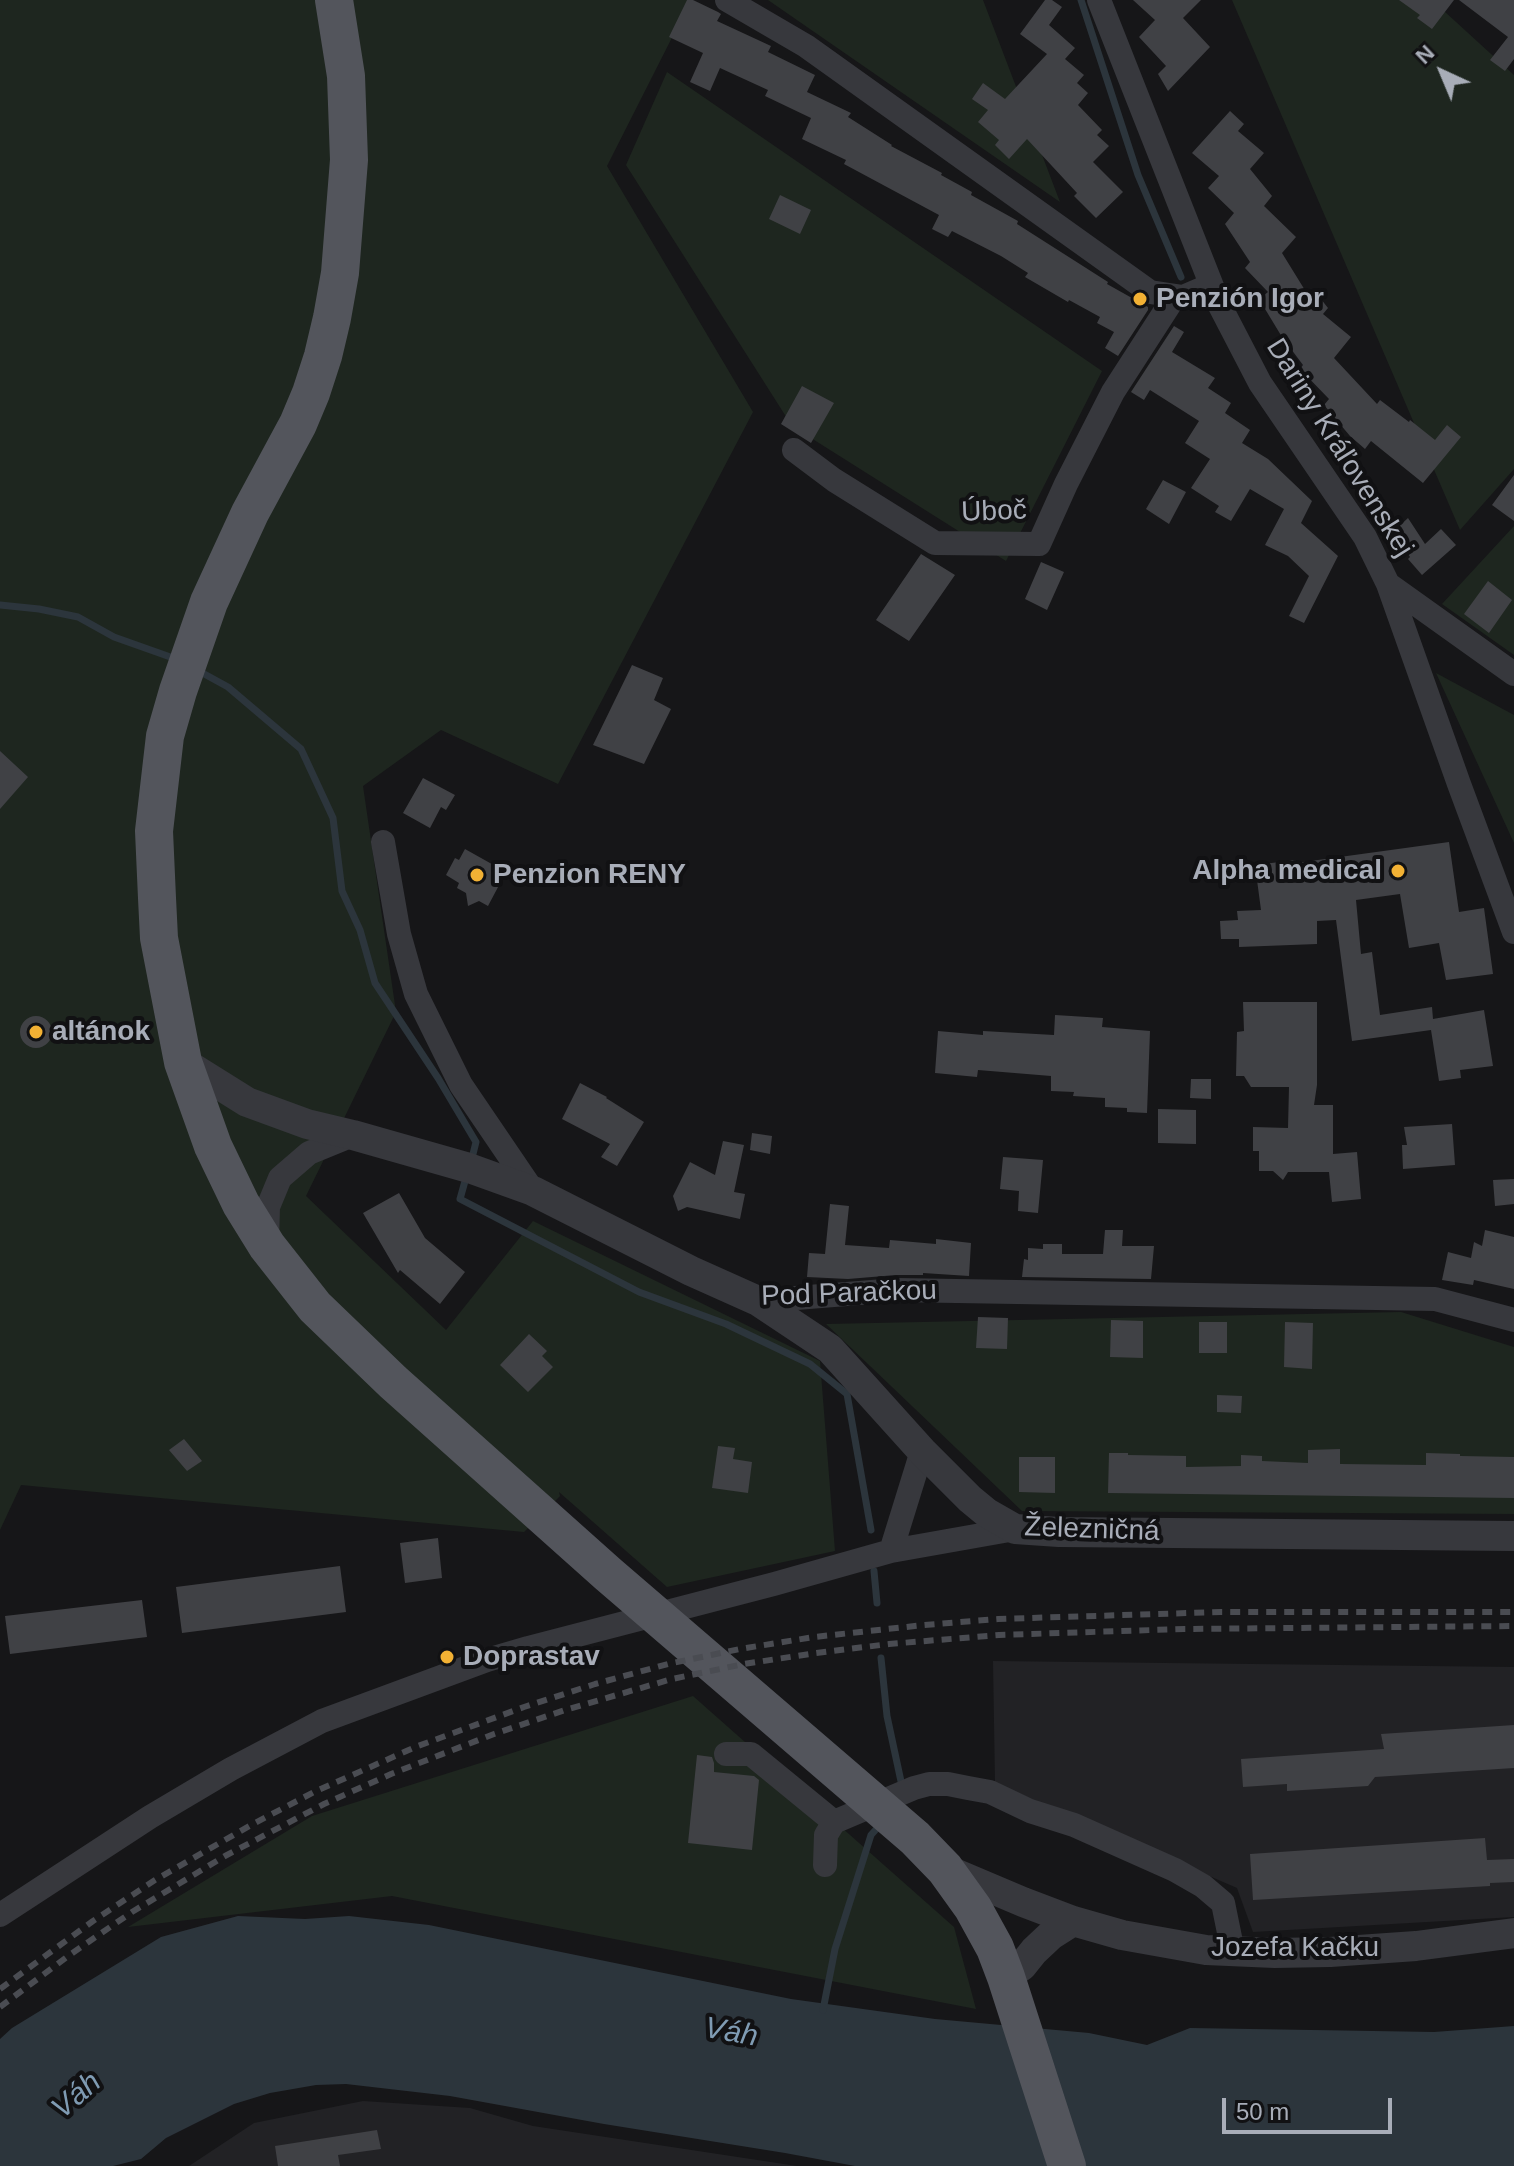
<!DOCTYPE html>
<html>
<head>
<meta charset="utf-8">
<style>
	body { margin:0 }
	#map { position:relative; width:1514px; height:2166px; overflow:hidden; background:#161618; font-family:Arial,sans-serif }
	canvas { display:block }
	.north { position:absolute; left:1402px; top:32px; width:80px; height:80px; -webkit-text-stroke:6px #111113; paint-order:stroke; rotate:316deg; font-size:22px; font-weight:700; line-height:32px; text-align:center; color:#a8adb8 }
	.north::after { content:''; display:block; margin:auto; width:28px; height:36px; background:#a8adb8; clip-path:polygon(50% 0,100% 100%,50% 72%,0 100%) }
	.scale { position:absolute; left:1222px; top:2098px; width:170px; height:36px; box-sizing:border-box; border:4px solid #a8adb8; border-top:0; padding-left:10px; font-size:24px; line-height:28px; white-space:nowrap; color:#a8adb8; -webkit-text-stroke:6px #111113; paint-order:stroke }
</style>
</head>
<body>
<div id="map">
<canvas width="1514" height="2166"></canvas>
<div class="north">N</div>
<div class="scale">50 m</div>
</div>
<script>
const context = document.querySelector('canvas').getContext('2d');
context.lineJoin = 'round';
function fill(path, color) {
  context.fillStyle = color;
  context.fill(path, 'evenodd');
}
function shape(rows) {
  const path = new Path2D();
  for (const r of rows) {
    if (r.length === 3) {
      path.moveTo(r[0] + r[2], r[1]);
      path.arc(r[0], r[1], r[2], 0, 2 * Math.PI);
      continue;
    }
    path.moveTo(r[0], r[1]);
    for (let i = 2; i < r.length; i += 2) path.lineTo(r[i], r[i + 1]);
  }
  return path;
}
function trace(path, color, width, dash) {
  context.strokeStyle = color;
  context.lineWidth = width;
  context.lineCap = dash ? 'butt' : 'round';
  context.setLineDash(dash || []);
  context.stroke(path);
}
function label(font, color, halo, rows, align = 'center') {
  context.font = font + ' Arial,sans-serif';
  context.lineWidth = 8;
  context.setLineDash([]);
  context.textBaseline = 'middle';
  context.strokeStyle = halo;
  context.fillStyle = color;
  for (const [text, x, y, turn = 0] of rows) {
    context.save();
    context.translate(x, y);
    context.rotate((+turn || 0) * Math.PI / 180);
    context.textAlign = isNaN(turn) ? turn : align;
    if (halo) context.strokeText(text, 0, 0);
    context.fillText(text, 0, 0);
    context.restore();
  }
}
const built = shape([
	[993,1661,1514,1667,1514,1917,1253,1932,1237,1888,995,1783],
	[363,2101,470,2108,533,2126,797,2166,189,2166,254,2123]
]);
const green = shape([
	[0,0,691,0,607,166,753,412,558,784,441,730,363,786,396,1012,306,1196,446,1330,533,1221,820,1361,835,1551,667,1587,559,1492,560,1496,524,1532,21,1485,0,1530],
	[768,0,983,0,1060,202],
	[1232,0,1432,0,1514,75,1514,469,1460,530],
	[667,72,1102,371,1006,561,792,426,626,165],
	[1514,526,1514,655,1442,604],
	[1436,673,1514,715,1514,843],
	[1401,1312,1514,1347,1514,1514,1022,1511,826,1324],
	[693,1696,954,1927,976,2009,392,1896,128,1927,312,1816]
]);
const water = shape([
	[238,1916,305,1919,349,1916,429,1925,791,1999,935,2019,1089,2033,1147,2045,1190,2028,1434,2032,1514,2026,1514,2166,855,2166,785,2153,604,2124,450,2096,346,2084,316,2085,270,2093,234,2104,166,2138,141,2159,113,2166,0,2166,0,2039,12,2028,161,1937]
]);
const stream = shape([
	[1081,0,1138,175,1181,277],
	[0,605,39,609,78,617,114,637,176,659],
	[197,670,228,687,301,749,333,818,342,891,360,930,375,983,438,1078,476,1142,471,1162],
	[467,1174,460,1199,639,1292,726,1324,810,1364,847,1394,871,1530],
	[874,1571,877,1603],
	[881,1658,887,1716,902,1786],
	[823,2010,835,1949,871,1835,880,1825]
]);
const building = shape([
	[687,0,693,0,718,12,721,14,717,21,771,46,768,52,815,75,807,92,851,113,848,117,892,145,891,146,942,173,941,175,972,192,971,195,1018,221,1017,224,1108,282,1107,284,1148,307,1148,310,1118,356,1105,348,1114,332,1097,323,1100,317,1069,300,1068,302,1025,277,1028,273,1001,256,952,231,948,237,932,229,939,215,844,164,846,160,802,139,811,118,765,96,768,90,720,68,710,91,690,82,703,53,669,37],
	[1045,0,1052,0,1062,7,1049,25,1075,48,1065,59,1084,75,1077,83,1088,93,1078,105,1102,130,1097,135,1109,146,1093,162,1123,192,1096,218,1074,196,1077,193,1027,139,1009,159,995,145,999,140,978,122,988,110,972,99,983,83,1005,99,1047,54,1020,34],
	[1133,0,1201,0,1183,18,1210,47,1168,91,1158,74,1166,66,1139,37,1155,20],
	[1399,0,1454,0,1432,29,1417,18,1420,15],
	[1459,0,1514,0,1514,59,1505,71,1490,60,1508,37],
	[1230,111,1244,124,1238,131,1264,153,1250,169,1272,196,1264,206,1296,237,1282,253,1311,300,1317,294,1328,308,1323,314,1351,337,1334,358,1377,404,1380,400,1409,422,1410,420,1435,440,1447,425,1461,437,1423,483,1371,441,1365,449,1350,436,1324,405,1329,399,1300,369,1303,365,1282,337,1259,299,1268,292,1245,268,1250,262,1225,224,1234,213,1208,188,1219,176,1192,153],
	[780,195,811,210,800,234,769,219],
	[1174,326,1184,332,1172,352,1215,378,1208,388,1231,403,1225,413,1250,430,1242,443,1268,459,1312,501,1301,523,1338,556,1304,623,1289,616,1309,576,1288,556,1265,545,1284,509,1250,489,1231,521,1215,512,1219,506,1191,488,1210,459,1185,443,1199,421,1150,390,1144,400,1131,392],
	[802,386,834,403,811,443,781,424],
	[1514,475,1514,521,1492,505],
	[1163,480,1186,492,1169,524,1146,509],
	[1408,518,1425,544,1441,529,1456,545,1422,575,1408,559,1410,557,1393,532],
	[921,554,955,575,909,641,876,620],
	[1041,562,1064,572,1047,610,1025,599],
	[1488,581,1512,600,1489,633,1464,614],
	[632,665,663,678,654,700,671,709,644,764,593,745],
	[0,751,28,777,0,809],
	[423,778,455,795,446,810,441,807,430,828,403,813],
	[1449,842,1459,912,1484,908,1493,974,1446,980,1439,943,1409,948,1400,894,1356,900,1361,954,1372,952,1380,1015,1432,1007,1433,1019,1484,1010,1493,1066,1460,1070,1461,1078,1439,1081,1431,1030,1352,1041,1336,920,1317,921,1317,944,1239,947,1239,939,1221,939,1220,921,1238,920,1237,911,1261,910,1255,865,1296,860,1296,863],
	[465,849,506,872,488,906,479,901,468,906,466,893,457,888,459,883,446,875,455,858,459,860],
	[1243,1002,1317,1002,1317,1085,1314,1105,1333,1105,1333,1154,1357,1152,1361,1199,1332,1202,1329,1172,1288,1172,1283,1180,1273,1171,1259,1171,1259,1151,1253,1151,1253,1127,1288,1128,1289,1087,1251,1087,1244,1076,1236,1076,1237,1032,1244,1031],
	[1055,1015,1103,1018,1102,1027,1150,1031,1147,1113,1127,1112,1127,1108,1105,1107,1105,1098,1073,1096,1074,1092,1051,1091,1051,1076,978,1070,977,1077,935,1073,938,1031,983,1035,983,1031,1054,1035],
	[36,1032,16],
	[1191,1079,1211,1079,1211,1099,1190,1098],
	[580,1083,607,1097,606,1098,644,1122,617,1166,601,1157,610,1144,562,1119],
	[1158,1109,1196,1110,1196,1144,1158,1143],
	[1452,1124,1455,1165,1403,1169,1402,1145,1407,1145,1404,1127],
	[752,1133,772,1136,770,1154,750,1150],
	[723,1141,744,1145,734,1192,745,1194,740,1219,687,1207,678,1211,673,1196,690,1162,715,1175],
	[1003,1157,1043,1160,1038,1213,1018,1211,1019,1191,1000,1189],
	[1514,1179,1514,1204,1495,1206,1493,1180],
	[399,1193,425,1238,465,1272,440,1304,400,1270,398,1273,363,1213],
	[830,1204,849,1206,845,1245,889,1248,890,1240,936,1244,936,1239,971,1243,969,1276,923,1273,923,1275,896,1275,848,1279,807,1277,809,1253,825,1254],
	[1105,1230,1123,1230,1122,1246,1154,1246,1151,1279,1022,1277,1024,1259,1028,1260,1028,1248,1043,1249,1043,1244,1062,1244,1062,1254,1103,1254],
	[1485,1230,1514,1237,1514,1289,1474,1280,1473,1285,1442,1280,1448,1252,1471,1258,1474,1242,1482,1246],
	[978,1317,1008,1318,1007,1349,976,1348],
	[1111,1320,1143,1321,1143,1358,1110,1357],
	[1199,1322,1227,1322,1227,1353,1199,1353],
	[1285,1322,1313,1323,1312,1369,1284,1367],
	[529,1334,547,1351,542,1356,553,1367,528,1392,500,1365],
	[1217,1395,1242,1396,1241,1413,1217,1412],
	[184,1439,202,1461,187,1471,169,1450],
	[718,1446,735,1448,733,1459,752,1462,748,1493,712,1488],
	[1340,1449,1340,1464,1426,1465,1426,1453,1460,1454,1460,1456,1514,1457,1514,1498,1108,1493,1109,1453,1128,1453,1128,1455,1186,1456,1186,1467,1241,1466,1241,1455,1262,1456,1262,1461,1308,1463,1308,1450],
	[1019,1457,1055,1457,1055,1493,1019,1492],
	[438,1538,442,1578,405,1583,400,1543],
	[340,1566,346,1612,182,1633,176,1587],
	[142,1600,147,1637,10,1654,5,1616],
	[1514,1725,1514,1768,1375,1777,1368,1786,1287,1791,1287,1784,1243,1787,1241,1759,1384,1749,1381,1734],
	[697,1755,712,1757,714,1763,714,1772,754,1776,759,1780,752,1850,688,1843],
	[1485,1838,1487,1860,1514,1859,1514,1882,1490,1883,1490,1886,1253,1900,1250,1854],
	[377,2130,381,2149,338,2155,340,2166,278,2166,275,2146]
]);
const minor = shape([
	[727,0,806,46,1150,292,1183,297,1211,285],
	[1099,0,1219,304,1260,383,1365,537,1388,584,1459,784,1514,932],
	[794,450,834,480,935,543,1039,544,1066,484,1113,392,1175,296],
	[1388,584,1514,674],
	[383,842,399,934,416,994,461,1085,533,1191],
	[267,1243,268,1207,280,1178,309,1153,353,1135],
	[758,1301,897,1290,1435,1299,1514,1320],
	[891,1551,922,1451],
	[726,1754,751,1754,834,1822],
	[825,1865,826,1835,834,1822,914,1788,929,1784,948,1784,968,1788,990,1792,1030,1811,1074,1825,1175,1870,1203,1886,1223,1903,1233,1952],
	[0,1915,150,1817,231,1769,322,1721,487,1660,528,1648,774,1584,891,1551,1015,1529]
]);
const tertiary = shape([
	[183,1062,247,1102,307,1124,353,1135,469,1168,533,1191,691,1271,758,1301,830,1349,922,1451,970,1499,987,1513,1015,1529,1059,1532,1514,1536],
	[945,1869,1023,1902,1073,1921,1122,1935,1206,1950,1275,1953,1330,1952,1416,1946,1514,1933],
	[1006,1977,1022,1966,1034,1951,1051,1935,1073,1921]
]);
const primary = shape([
	[334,0,346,76,349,160,340,273,332,318,323,356,311,393,298,424,250,513,209,602,178,691,165,736,154,831,157,898,159,938,183,1062,213,1146,241,1204,267,1246,315,1307,393,1382,608,1574,915,1838,945,1869,973,1908,995,1948,1006,1977,1067,2166]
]);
const rail = shape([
	[0,1989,93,1921,155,1880,251,1825,316,1791,418,1746,524,1707,595,1684,668,1664,740,1649,814,1637,924,1625,998,1619,1221,1612,1514,1612],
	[0,2007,71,1954,132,1912,225,1856,324,1804,391,1774,494,1734,565,1710,672,1679,744,1664,816,1653,889,1644,999,1635,1184,1629,1514,1626]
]);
const markers = [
	[1140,299,8,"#f2b134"],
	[1398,871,8,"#f2b134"],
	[477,875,8,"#f2b134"],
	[36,1032,8,"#f2b134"],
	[447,1657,8,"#f2b134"]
];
const poiNames = [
	["Penzión Igor",1156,299],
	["Alpha medical",1382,871,"right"],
	["Penzion RENY",493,875],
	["altánok",52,1032],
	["Doprastav",463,1657]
];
const streetNames = [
	["Dariny Kráľovenskej",1339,448,58],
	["Úboč",994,512,-2],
	["Pod Paračkou",849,1294,-2],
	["Železničná",1092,1530,2],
	["Jozefa Kačku",1295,1948]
];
const waterNames = [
	["Váh",731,2033,10],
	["Váh",77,2096,-41]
];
fill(built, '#222225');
fill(green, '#1e261f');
fill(water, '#2c353c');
trace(stream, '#2c353c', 7);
fill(building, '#404145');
trace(minor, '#37383d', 24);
trace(tertiary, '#37383d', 30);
trace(primary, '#53555c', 38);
trace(rail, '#4a4c52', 6, [10, 8]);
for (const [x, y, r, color] of markers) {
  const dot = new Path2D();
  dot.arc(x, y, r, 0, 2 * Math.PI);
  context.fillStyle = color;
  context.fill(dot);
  trace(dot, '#111113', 3);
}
label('bold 28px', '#a8adb8', '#111113', poiNames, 'left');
label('28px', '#a8adb8', '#111113', streetNames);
label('italic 30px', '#7f9bb3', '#111113', waterNames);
</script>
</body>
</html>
